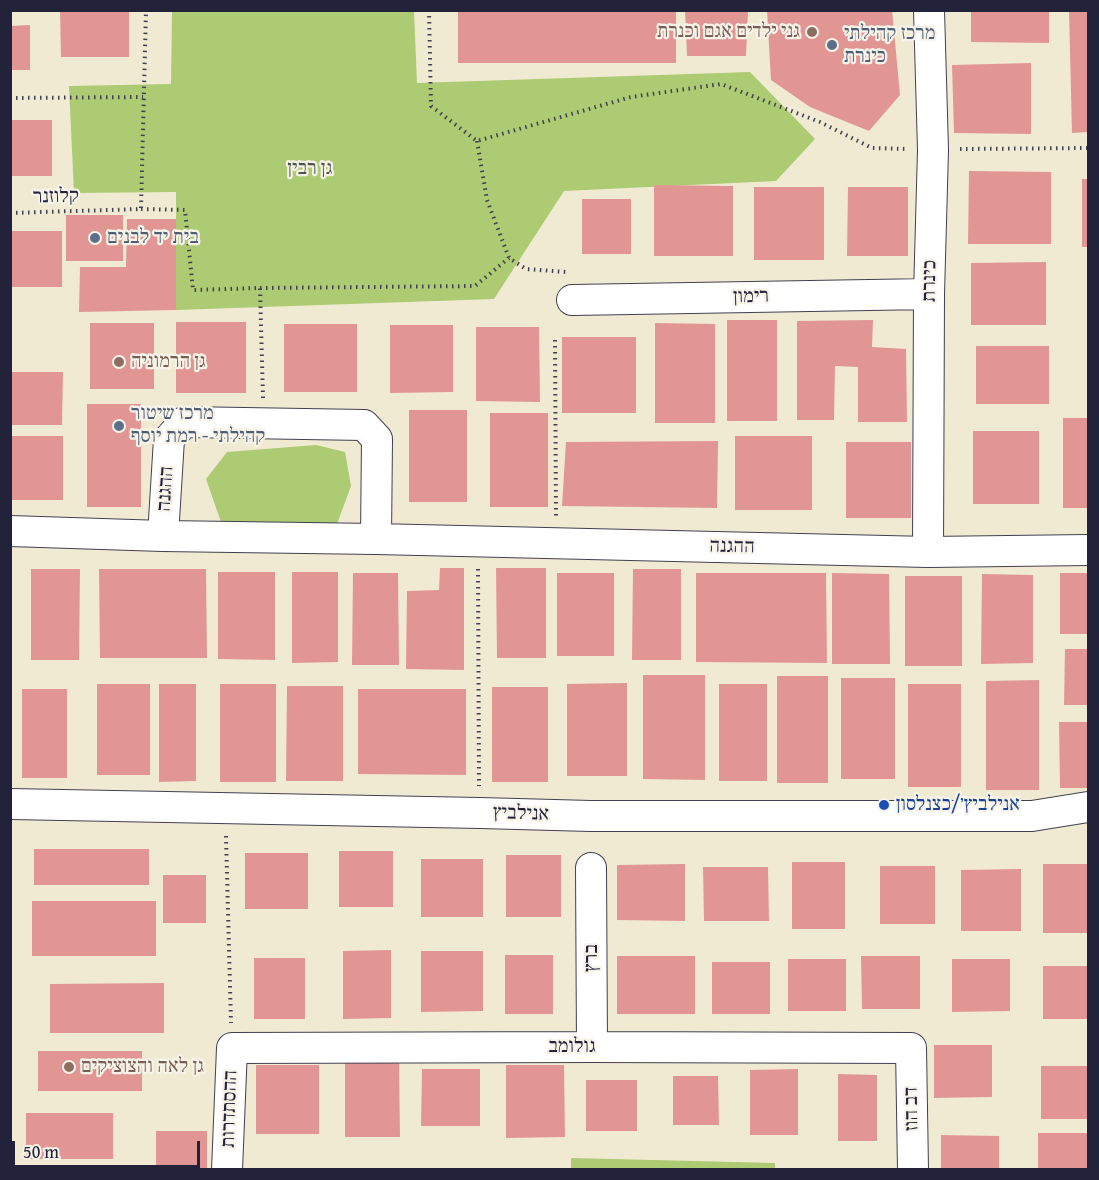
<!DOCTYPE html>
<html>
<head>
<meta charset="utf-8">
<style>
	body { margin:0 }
	#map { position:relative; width:1099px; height:1180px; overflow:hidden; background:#f0ead3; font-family:"Gentium Book Plus",serif }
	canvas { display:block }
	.frame { position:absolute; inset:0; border:12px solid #22223b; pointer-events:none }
	.scale { position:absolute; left:12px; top:1141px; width:188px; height:27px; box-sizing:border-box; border:3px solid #22223b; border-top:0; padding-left:8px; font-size:18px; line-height:21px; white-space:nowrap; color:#22223b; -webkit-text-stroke:4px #f7f3e8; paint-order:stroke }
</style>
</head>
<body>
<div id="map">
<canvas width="1099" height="1180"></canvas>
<div class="frame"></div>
<div class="scale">50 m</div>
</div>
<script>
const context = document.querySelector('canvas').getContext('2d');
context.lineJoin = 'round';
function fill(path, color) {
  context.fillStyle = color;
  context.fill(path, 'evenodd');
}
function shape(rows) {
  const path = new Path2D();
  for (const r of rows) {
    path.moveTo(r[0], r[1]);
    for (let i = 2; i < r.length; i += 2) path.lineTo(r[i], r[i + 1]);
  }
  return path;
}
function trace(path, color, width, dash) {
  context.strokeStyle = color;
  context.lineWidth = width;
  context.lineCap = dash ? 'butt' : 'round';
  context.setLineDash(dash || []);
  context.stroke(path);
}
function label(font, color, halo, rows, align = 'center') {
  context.font = font + ' "Gentium Book Plus","Frank Ruhl Libre",serif';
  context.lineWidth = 4.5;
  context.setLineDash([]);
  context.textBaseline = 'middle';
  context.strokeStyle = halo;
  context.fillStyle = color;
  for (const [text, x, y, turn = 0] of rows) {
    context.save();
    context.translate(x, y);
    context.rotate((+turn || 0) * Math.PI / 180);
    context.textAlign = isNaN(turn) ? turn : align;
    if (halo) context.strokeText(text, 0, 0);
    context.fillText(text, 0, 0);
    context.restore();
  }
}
const green = shape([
	[172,11,414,11,417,83,750,72,815,139,776,181,564,191,494,299,176,310,176,192,74,193,69,86,171,84],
	[316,445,345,452,351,486,337,524,221,522,206,479,227,452],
	[571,1158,775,1163,775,1169,571,1169]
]);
const building = shape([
	[60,10,129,10,129,57,61,57],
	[458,10,676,10,676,63,458,63],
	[685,10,748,10,746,56,687,56],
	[767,10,892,10,900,95,869,131,810,107,771,80],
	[971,10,1049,10,1049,43,971,42],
	[1069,10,1088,10,1088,132,1072,133],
	[30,25,30,70,10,70,10,26],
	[1031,63,1031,134,954,133,952,65],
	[10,120,52,120,52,176,10,176],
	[969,171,1051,172,1051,244,968,244],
	[1082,179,1088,179,1088,247,1082,247],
	[654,185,733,186,733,256,654,256],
	[754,187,824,187,824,260,754,260],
	[848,187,908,187,908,256,847,256],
	[582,199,631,199,631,254,582,254],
	[66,215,123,215,123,261,66,261],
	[127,219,176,219,176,310,79,312,80,267,126,267],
	[10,231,62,231,62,287,10,287],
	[1046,262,1046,325,971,325,971,263],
	[727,320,777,320,777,421,727,421],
	[873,320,872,347,906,349,907,422,858,422,858,367,835,366,834,420,797,420,797,321],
	[176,322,246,322,246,393,176,393],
	[90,323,154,323,154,389,90,389],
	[655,323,715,324,715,423,655,423],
	[284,324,357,324,357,392,284,392],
	[390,325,453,325,453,392,390,393],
	[476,327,539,327,540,402,476,401],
	[562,337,636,337,636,413,562,413],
	[976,346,1049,346,1049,404,976,404],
	[10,372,63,372,62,425,10,425],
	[87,404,141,404,141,507,87,507],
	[409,410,467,410,467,502,409,502],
	[490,413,548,413,548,507,490,507],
	[1063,418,1088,418,1088,508,1063,508],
	[973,431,1039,431,1039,504,973,504],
	[10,436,63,436,63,500,10,500],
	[735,436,812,436,812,510,735,510],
	[718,441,717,508,562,506,566,442],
	[846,442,911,442,911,518,846,518],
	[440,568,464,568,464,670,406,669,407,591,439,590],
	[496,568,546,568,546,658,497,658],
	[31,569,80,569,79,660,31,660],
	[99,569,206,569,207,658,100,658],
	[633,569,681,569,681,660,632,660],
	[218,572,275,572,275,660,218,659],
	[292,572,338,572,338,662,292,663],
	[353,573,398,573,399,665,352,665],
	[557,573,614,573,614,656,557,656],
	[696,573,826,573,827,663,696,662],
	[832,573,889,574,890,664,832,664],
	[1060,573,1088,573,1088,634,1060,634],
	[982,574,1033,575,1033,663,981,664],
	[905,576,962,576,962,666,905,666],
	[1065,649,1088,649,1088,705,1064,705],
	[643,675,705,675,705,780,643,779],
	[777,676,828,676,828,783,777,783],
	[841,678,895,678,895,779,841,779],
	[1039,680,1039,790,986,790,986,681],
	[627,683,627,776,567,776,567,684],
	[97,684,150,684,150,775,97,775],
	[159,684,196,684,196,781,159,782],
	[220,684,276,684,276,782,220,782],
	[719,684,767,684,767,781,719,781],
	[908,684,961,684,961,787,908,787],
	[287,686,343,686,343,781,286,781],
	[492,687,548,687,548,782,492,782],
	[22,689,67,689,67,778,22,778],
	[358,689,466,689,466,775,358,774],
	[1059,722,1088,722,1088,788,1060,788],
	[34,849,149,849,149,885,34,885],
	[339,851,393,851,393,907,339,907],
	[245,853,308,853,308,909,245,909],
	[506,855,561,855,561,917,506,917],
	[421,859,483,859,483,917,421,917],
	[792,862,845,862,845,929,792,929],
	[685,864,685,921,617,920,617,865],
	[1043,864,1088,864,1088,933,1043,933],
	[880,866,935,866,935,924,880,924],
	[703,867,768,867,769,921,704,921],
	[1021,869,1021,931,961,931,961,870],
	[163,875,206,875,206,923,163,923],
	[32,901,156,901,156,956,32,956],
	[391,950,391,1018,343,1019,343,951],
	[421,951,483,951,483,1011,421,1012],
	[505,955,553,955,553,1014,505,1014],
	[617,956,695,956,695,1014,617,1014],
	[861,956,920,956,920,1009,862,1009],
	[254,958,305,958,305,1019,254,1019],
	[788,959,846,959,846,1011,788,1011],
	[952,959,1010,959,1010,1011,952,1012],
	[712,962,770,962,770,1014,712,1014],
	[1043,966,1088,966,1088,1019,1043,1019],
	[164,983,164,1033,50,1033,50,984],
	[934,1045,992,1045,992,1097,934,1098],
	[38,1051,142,1051,142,1091,38,1091],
	[345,1062,399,1062,400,1137,345,1137],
	[256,1065,319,1065,319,1134,256,1134],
	[506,1065,564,1065,565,1137,506,1138],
	[1041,1066,1088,1066,1088,1119,1041,1119],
	[422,1069,480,1069,480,1126,421,1126],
	[798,1069,798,1135,750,1135,750,1070],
	[838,1074,877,1075,877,1141,838,1141],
	[673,1076,718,1076,719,1125,673,1125],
	[586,1080,637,1080,637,1131,586,1131],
	[26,1113,113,1113,113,1159,26,1159],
	[156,1131,207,1131,207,1170,156,1170],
	[1038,1133,1088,1133,1088,1170,1038,1170],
	[941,1135,999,1136,999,1170,941,1170]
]);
const path = shape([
	[429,10,431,106,477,141,631,97,721,84,820,122,872,148,908,149],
	[10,98,143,97],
	[477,141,487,200,509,258,526,269,566,272],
	[960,149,1088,148],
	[141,209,185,210,193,290,260,288,263,398],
	[10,213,141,209,146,10],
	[260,288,475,286,509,258],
	[555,340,556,516],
	[478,569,479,786],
	[226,836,231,1023]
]);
const minor = shape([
	[572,300,929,294],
	[10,531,163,536,376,539,928,552,1088,550],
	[163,536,169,439,184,422,364,425,377,439,376,539],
	[928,552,929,294,933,150,929,10],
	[10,804,480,813,591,816,1032,816,1088,807],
	[591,868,592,1047],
	[227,1170,232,1048,592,1047,911,1048,913,1170]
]);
const markers = [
	[812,32,6,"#8d6e63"],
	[832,45,6,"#5c6f8a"],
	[95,238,6,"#5c6f8a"],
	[119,362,6,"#8d6e63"],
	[119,426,6,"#5c6f8a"],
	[884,805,6,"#1a4fb4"],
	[69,1067,6,"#8d6e63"]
];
const educationNames = [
	["גני ילדים אגם וכנרת",800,32,"right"],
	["גן הרמוניה",131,362],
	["גן לאה והצוציקים",81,1067]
];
const serviceNames = [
	["מרכז קהילתי",844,34],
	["כינרת",844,57],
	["בית יד לבנים",107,238],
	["מרכז שיטור",131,414],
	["קהילתי - רמת יוסף",131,437]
];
const parkNames = [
	["גן רבין",310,169]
];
const streetNames = [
	["קלוזנר",56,197,-1],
	["כינרת",930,281,-89],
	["רימון",751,297,-1],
	["ההגנה",166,489,-86],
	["ההגנה",732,547,1],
	["אנילביץ",521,814,2],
	["ברץ",592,958,-90],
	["גולומב",572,1047],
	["ההסתדרות",230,1109,-88],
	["דב הוז",912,1109,-91]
];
const transitNames = [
	["אנילביץ׳/כצנלסון",896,805]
];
fill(green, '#accb72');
fill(building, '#e29694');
trace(minor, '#414052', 32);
trace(path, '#414052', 4, [1.5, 4.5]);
trace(minor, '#fff', 30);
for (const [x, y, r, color] of markers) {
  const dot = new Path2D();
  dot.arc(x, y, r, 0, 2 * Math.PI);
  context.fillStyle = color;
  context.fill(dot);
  trace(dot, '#f7f3e8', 2);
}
label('20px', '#785e54', '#f7f3e8', educationNames, 'left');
label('20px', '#4e5e75', '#f7f3e8', serviceNames, 'left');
label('20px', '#4b554c', '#f7f3e8', parkNames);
label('20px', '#22223b', '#f7f3e8', streetNames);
label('20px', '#164399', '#f7f3e8', transitNames, 'left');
</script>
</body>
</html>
